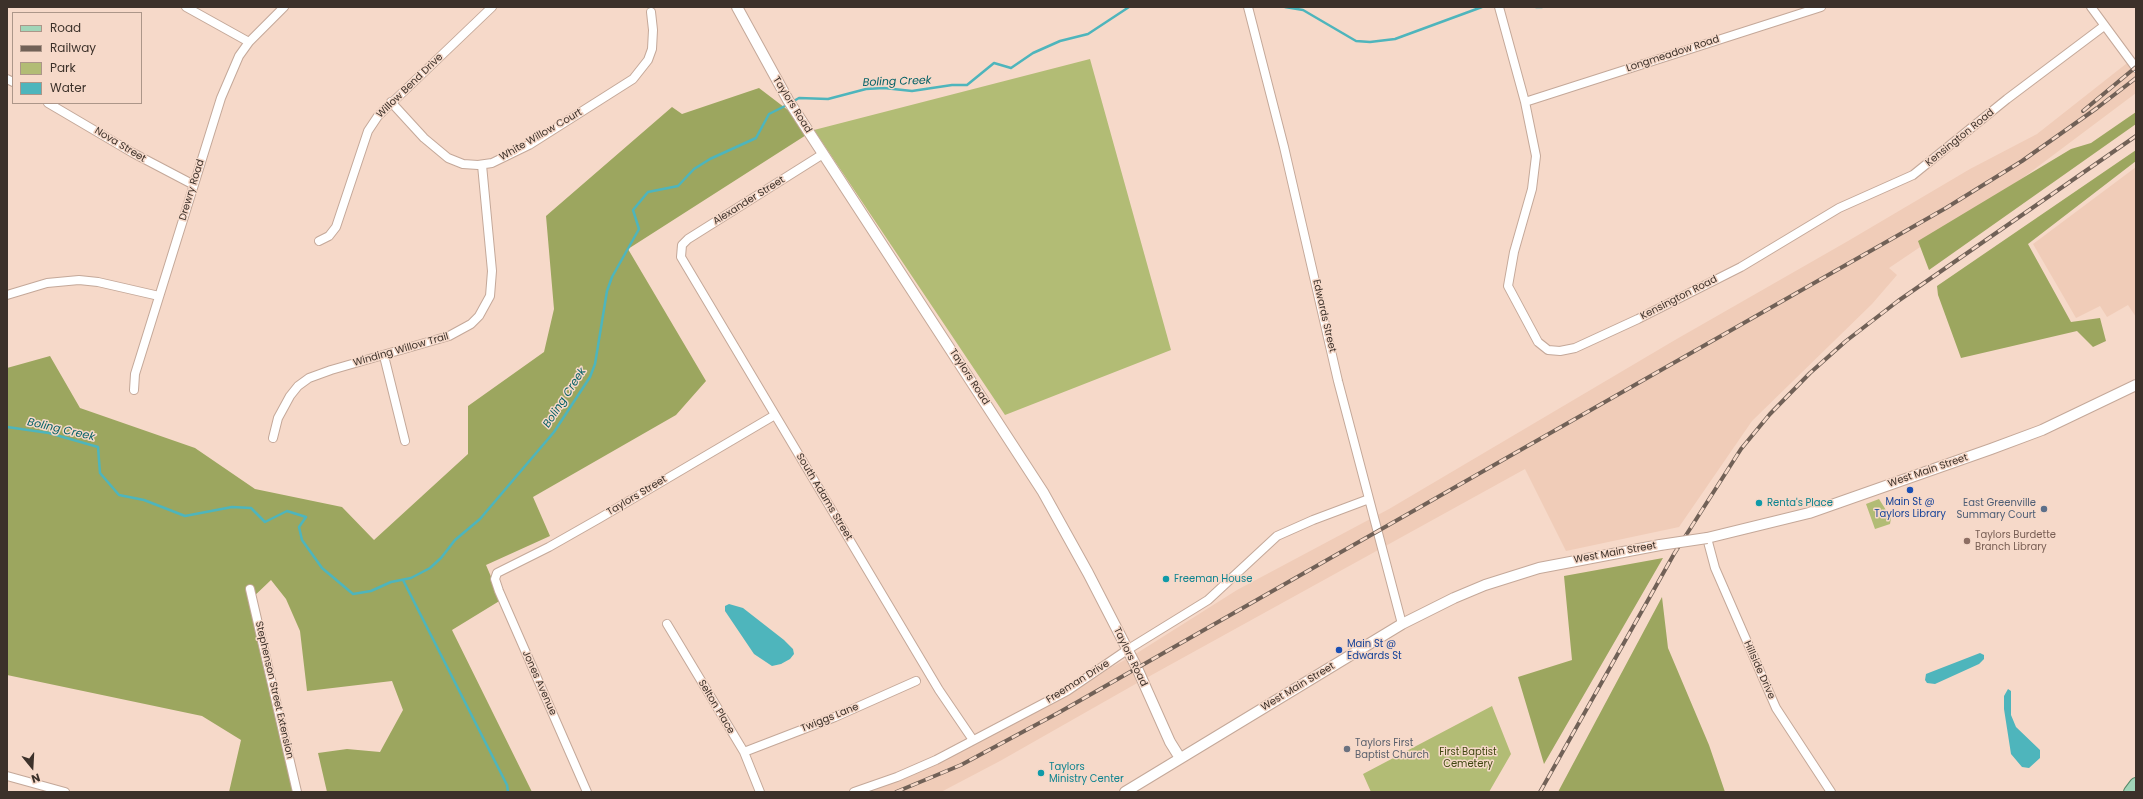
<!DOCTYPE html>
<html>
<head>
<meta charset="utf-8">
<style>
	body { margin:0 }
	#map { position:relative; width:2143px; height:799px; overflow:hidden; background:#f6d9c9; font-family:Poppins,sans-serif }
	canvas { display:block }
	.frame { position:absolute; inset:0; border:8px solid #3c312a; pointer-events:none }
	.legend { position:absolute; left:12px; top:12px; width:130px; height:92px; box-sizing:border-box; background:#f6d9c9; border:1px solid #ac9689; margin:0; padding:5px 7px; list-style:none; font-size:12px; color:#3c312a }
	.legend li { display:flex; align-items:center; gap:8px; height:20px }
	.legend b { width:20px; border:1px solid #ac9689 }
	.north { position:absolute; left:12px; top:747px; width:40px; height:40px; -webkit-text-stroke:3px #f6d9c9; paint-order:stroke; rotate:162deg; font-size:11px; font-weight:700; line-height:16px; text-align:center; color:#3c312a }
	.north::after { content:''; display:block; margin:auto; width:14px; height:18px; background:#3c312a; clip-path:polygon(50% 0,100% 100%,50% 72%,0 100%) }
</style>
</head>
<body>
<div id="map">
<canvas width="2143" height="799"></canvas>
<div class="frame"></div>
<ul class="legend">
<li><b style="height:5px;background:#a1d5b8"></b>Road</li>
<li><b style="height:5px;background:#716157"></b>Railway</li>
<li><b style="height:11px;background:#b2bc75"></b>Park</li>
<li><b style="height:11px;background:#4eb5bc"></b>Water</li>
</ul>
<div class="north">N</div>
</div>
<script>
const context = document.querySelector('canvas').getContext('2d');
context.lineJoin = 'round';
function fill(path, color) {
  context.fillStyle = color;
  context.fill(path, 'evenodd');
}
function shape(rows) {
  const path = new Path2D();
  for (const r of rows) {
    path.moveTo(r[0], r[1]);
    for (let i = 2; i < r.length; i += 2) path.lineTo(r[i], r[i + 1]);
  }
  return path;
}
function trace(path, color, width, dash) {
  context.strokeStyle = color;
  context.lineWidth = width;
  context.lineCap = dash ? 'butt' : 'round';
  context.setLineDash(dash || []);
  context.stroke(path);
}
function label(font, color, halo, rows, align = 'center') {
  context.font = font + ' Poppins,sans-serif';
  context.lineWidth = 3;
  context.setLineDash([]);
  context.textBaseline = 'middle';
  context.strokeStyle = halo;
  context.fillStyle = color;
  for (const [text, x, y, turn = 0] of rows) {
    context.save();
    context.translate(x, y);
    context.rotate((+turn || 0) * Math.PI / 180);
    context.textAlign = isNaN(turn) ? turn : align;
    if (halo) context.strokeText(text, 0, 0);
    context.fillText(text, 0, 0);
    context.restore();
  }
}
const built = shape([
	[2136,56,2136,93,2024,177,1889,268,1897,275,1872,304,1752,421,1679,527,1566,551,1525,469,1139,682,1000,761,941,792,871,792,966,745,1134,655,1237,590,1389,509,1675,340,1848,241,1970,169,2037,134],
	[2136,167,2136,317,2128,305,2107,317,2100,306,2076,318,2033,244]
]);
const green = shape([
	[1090,59,1171,350,1005,415,814,130],
	[1879,499,1891,518,1890,524,1875,529,1866,504],
	[1492,706,1511,754,1489,792,1371,792,1363,774]
]);
const forest = shape([
	[759,88,814,130,628,249,706,381,676,415,533,497,550,536,486,565,501,600,452,630,532,792,327,792,318,753,347,749,380,752,403,710,392,681,307,691,300,631,286,599,271,580,250,600,293,792,229,792,241,740,202,716,7,675,7,368,50,356,80,408,195,448,255,489,342,507,374,540,468,454,468,406,544,352,554,309,546,216,672,107,682,114],
	[2136,112,2136,124,1929,270,1918,241,2071,149,2091,143],
	[2136,150,2136,161,2028,244,2071,322,2100,318,2106,341,2093,347,2077,331,1961,358,1938,295,1937,286],
	[1663,558,1544,764,1518,677,1572,660,1564,576],
	[1662,597,1668,648,1709,745,1725,792,1558,792]
]);
const water = shape([
	[729,604,743,608,784,640,793,649,794,654,790,659,781,664,772,666,754,654,725,611,725,606],
	[1980,653,1984,655,1984,659,1979,664,1935,684,1927,683,1925,680,1926,674,1931,672],
	[2008,689,2011,691,2011,715,2016,727,2040,750,2040,758,2029,768,2022,767,2011,754,2004,709,2004,696]
]);
const stream = shape([
	[1285,7,1303,10,1356,41,1370,42,1395,39,1482,7],
	[1536,7,1542,7],
	[792,102,799,98,828,99,866,89,884,88,912,91,952,85,967,85,994,63,1011,68,1033,53,1060,41,1088,34,1129,7],
	[7,427,49,433,98,447,100,473,119,495,144,500,185,516,232,507,251,508,265,522,287,511,306,517,299,527,302,540,322,568,353,594,371,591,391,582,411,578,430,568,441,558,455,540,480,519,554,432,590,377,595,364,607,291,612,277,639,229,633,210,648,192,678,186,694,169,710,159,756,138,769,114,787,105],
	[403,580,507,785,508,792]
]);
const minor = shape([
	[186,7,249,42],
	[1248,7,1284,147,1338,381,1402,624],
	[1499,7,1525,102,1536,156,1532,189,1514,252,1508,286,1538,342,1548,350,1560,351,1575,348,1638,319,1741,267,1839,208,1913,175,2007,99,2104,26],
	[2091,7,2136,68],
	[7,79,13,82],
	[391,102,424,138,448,158,463,164,478,165,492,163,529,145,633,79,648,60,652,49,653,30,651,12],
	[1525,102,1821,7],
	[48,103,133,153,194,185],
	[823,154,688,239,682,245,681,257,939,690,973,740],
	[319,241,329,236,336,227,368,131,378,116,492,7],
	[7,295,47,283,79,280,98,282,159,296],
	[384,356,405,441],
	[134,390,135,374,221,98,239,56,249,42,284,7],
	[273,438,278,418,290,396,298,386,309,378,331,370,449,336,471,324,479,316,490,296,492,271,482,165],
	[1707,538,1715,568,1776,708,1831,792],
	[250,589,297,792],
	[667,624,744,752,760,792],
	[744,752,835,717,916,681],
	[7,776,65,792],
	[587,792,499,591,495,579,497,573,549,547,600,518,775,415],
	[854,792,897,777,936,760,1067,691,1127,650,1208,600,1277,536,1313,520,1369,499]
]);
const tertiary = shape([
	[737,7,788,100,1043,492,1088,573,1137,668,1170,742,1180,758],
	[1707,538,1809,513,1991,449,2042,430,2136,385],
	[1125,792,1402,624,1454,598,1485,585,1539,568,1660,545]
]);
const primary = shape([
	[2130,792,2136,784]
]);
const rail = shape([
	[2083,111,2136,67],
	[896,792,961,765,1058,713,1946,208,2022,161,2097,108,2136,78],
	[1540,792,1674,554,1741,449,1770,414,1810,373,1846,341,1898,301,2136,136]
]);
const tertiaryBridge = shape([
	[1660,545,1707,538]
]);
const markers = [
	[1910,490,4,"#1a4fb4"],
	[1759,503,4,"#0f9aa8"],
	[2044,509,4,"#5c6f8a"],
	[1967,541,4,"#8d6e63"],
	[1166,579,4,"#0f9aa8"],
	[1339,650,4,"#1a4fb4"],
	[1347,749,4,"#6b7280"],
	[1041,773,4,"#0f9aa8"]
];
const streetNames = [
	["Longmeadow Road",1673,54,-18],
	["Willow Bend Drive",410,86,-44],
	["Taylors Road",792,105,58],
	["White Willow Court",541,135,-30],
	["Kensington Road",1960,138,-39],
	["Nova Street",120,145,31],
	["Drewry Road",192,190,-73],
	["Alexander Street",749,201,-32],
	["Kensington Road",1679,298,-27],
	["Edwards Street",1324,316,77],
	["Winding Willow Trail",401,350,-16],
	["Taylors Road",969,377,57],
	["West Main Street",1928,471,-19],
	["Taylors Street",637,496,-31],
	["South Adams Street",824,497,59],
	["West Main Street",1615,553,-10],
	["Taylors Road",1130,657,64],
	["Hillside Drive",1759,670,66],
	["Freeman Drive",1078,682,-32],
	["Jones Avenue",539,683,66],
	["West Main Street",1298,687,-31],
	["Stephenson Street Extension",274,690,77],
	["Selton Place",716,707,59],
	["Twiggs Lane",830,718,-22]
];
const transitNames = [
	["Main St @",1910,502],
	["Taylors Library",1910,514],
	["Main St @",1347,644,"left"],
	["Edwards St",1347,656,"left"]
];
const cultureNames = [
	["Renta's Place",1767,503],
	["Freeman House",1174,579],
	["Taylors",1049,767],
	["Ministry Center",1049,779]
];
const serviceNames = [
	["East Greenville",2036,503],
	["Summary Court",2036,515]
];
const educationNames = [
	["Taylors Burdette",1975,535],
	["Branch Library",1975,547]
];
const worshipNames = [
	["Taylors First",1355,743],
	["Baptist Church",1355,755]
];
const parkNames = [
	["First Baptist",1468,752],
	["Cemetery",1468,764]
];
const waterNames = [
	["Boling Creek",897,82,-2],
	["Boling Creek",565,398,-57],
	["Boling Creek",61,430,13]
];
fill(built, '#f0ccb8');
fill(green, '#b2bc75');
fill(forest, '#9ca65f');
fill(water, '#4eb5bc');
trace(stream, '#4eb5bc', 2.5);
trace(minor, '#c4a899', 10);
trace(tertiary, '#c4a899', 12);
trace(primary, '#558968', 14);
trace(minor, '#fff', 8);
trace(tertiary, '#fff', 10);
trace(primary, '#a1d5b8', 12);
trace(rail, '#716157', 4);
trace(rail, '#f6d9c9', 2.5, [8]);
trace(tertiaryBridge, '#c4a899', 12, []);
trace(tertiaryBridge, '#fff', 10);
for (const [x, y, r, color] of markers) {
  const dot = new Path2D();
  dot.arc(x, y, r, 0, 2 * Math.PI);
  context.fillStyle = color;
  context.fill(dot);
  trace(dot, '#f6d9c9', 1.5);
}
label('10px', '#3c312a', '#f6d9c9', streetNames);
label('10px', '#164399', '#f6d9c9', transitNames);
label('10px', '#0d838f', '#f6d9c9', cultureNames, 'left');
label('10px', '#4e5e75', '#f6d9c9', serviceNames, 'right');
label('10px', '#785e54', '#f6d9c9', educationNames, 'left');
label('10px', '#5b616d', '#f6d9c9', worshipNames, 'left');
label('10px', '#414711', '#f6d9c9', parkNames);
label('italic 11px', '#066166', '#f6d9c9', waterNames);
</script>
</body>
</html>
